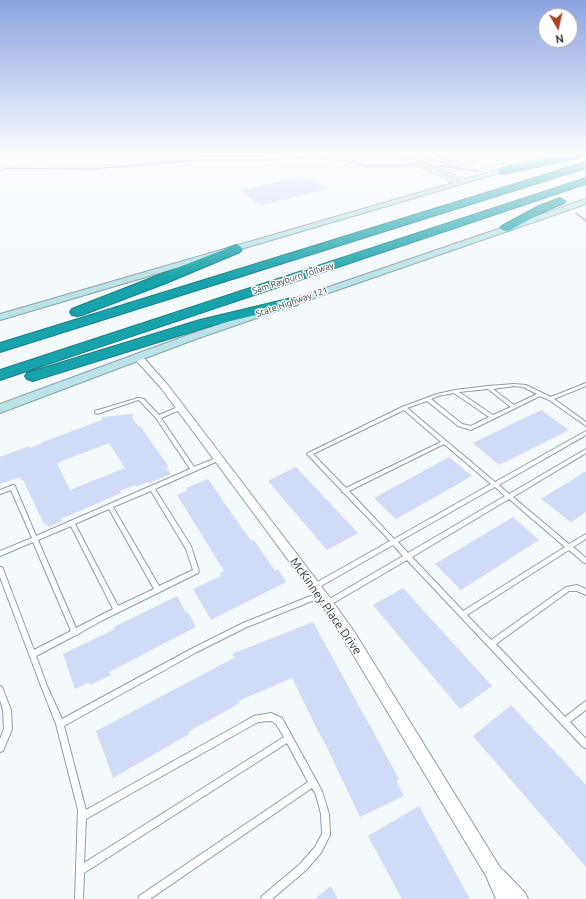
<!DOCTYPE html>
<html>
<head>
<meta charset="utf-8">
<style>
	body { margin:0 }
	#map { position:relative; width:586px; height:899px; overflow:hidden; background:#f4f9fc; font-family:Ubuntu,sans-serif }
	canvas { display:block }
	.north { position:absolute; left:538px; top:8px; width:40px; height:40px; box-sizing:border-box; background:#fff; border:1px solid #abafb1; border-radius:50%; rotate:171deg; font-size:11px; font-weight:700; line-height:16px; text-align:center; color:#2c363b }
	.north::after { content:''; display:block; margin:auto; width:14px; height:18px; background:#aa431e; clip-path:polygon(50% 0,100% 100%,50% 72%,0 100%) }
</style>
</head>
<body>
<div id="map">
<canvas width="586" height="899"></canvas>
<div class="north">N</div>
</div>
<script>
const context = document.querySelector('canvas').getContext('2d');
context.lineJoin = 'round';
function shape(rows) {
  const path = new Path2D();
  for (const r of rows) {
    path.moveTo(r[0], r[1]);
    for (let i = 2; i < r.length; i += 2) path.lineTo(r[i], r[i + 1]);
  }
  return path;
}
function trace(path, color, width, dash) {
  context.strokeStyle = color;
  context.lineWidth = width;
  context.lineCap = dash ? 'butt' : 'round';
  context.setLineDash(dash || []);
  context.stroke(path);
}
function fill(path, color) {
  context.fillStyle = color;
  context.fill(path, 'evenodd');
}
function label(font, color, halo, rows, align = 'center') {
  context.font = font + ' Ubuntu,sans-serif';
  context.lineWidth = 3;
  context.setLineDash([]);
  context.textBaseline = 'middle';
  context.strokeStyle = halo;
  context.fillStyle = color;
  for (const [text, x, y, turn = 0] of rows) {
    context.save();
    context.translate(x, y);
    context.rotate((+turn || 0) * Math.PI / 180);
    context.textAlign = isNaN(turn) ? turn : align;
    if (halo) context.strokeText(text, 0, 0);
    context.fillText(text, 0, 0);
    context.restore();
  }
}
const stream = shape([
	[439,166,479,171],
	[0,170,9,168,91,169,199,160,265,160,315,157,352,162,367,166,415,166],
	[576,213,586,221]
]);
const building = shape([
	[301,177,304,179,309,178,327,189,261,205,239,190],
	[541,410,569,430,499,465,473,443],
	[133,414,132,418,139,427,140,426,169,467,166,468,171,474,149,483,148,482,136,487,135,485,120,491,121,493,61,519,62,521,48,527,46,523,44,524,23,480,22,481,20,477,0,484,0,457,29,446,30,448,43,443,43,442,102,420,102,417],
	[109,443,125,468,70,490,57,463],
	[449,457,472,476,396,519,374,498],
	[296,467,358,533,327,550,268,481],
	[586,471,586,512,571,522,541,499],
	[208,479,251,541,254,540,275,571,278,569,286,582,211,620,193,589,221,576,220,573,224,571,177,495,188,490,186,488],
	[513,517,539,540,461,590,435,564],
	[403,588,492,686,460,709,373,605],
	[177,596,186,613,188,612,196,627,109,672,111,675,90,685,89,682,75,689,63,654,115,629,114,627],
	[313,622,399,779,396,780,404,796,360,817,322,737,321,737,292,678,238,701,240,703,188,732,189,734,113,778,96,731,234,658,232,654],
	[511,705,586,785,586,867,473,736],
	[419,806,470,899,402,899,368,836],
	[331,886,338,899,315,899]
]);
const path = shape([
	[9,155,11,155]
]);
const service = shape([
	[395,155,397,155,460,183,458,184,395,155],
	[406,155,408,155,467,181,465,182,406,155],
	[420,155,422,155,441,163,463,164,471,162,455,156,455,155,457,155,475,162,463,166,441,165,420,155],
	[438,155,440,155,459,163,457,164,438,155],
	[586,383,586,386,554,399,586,422,586,426,549,400,540,396,471,430,458,426,427,401,407,408,495,482,586,431,586,435,499,485,509,494,586,449,586,453,513,497,569,544,586,534,586,539,573,547,586,558,586,563,584,563,569,550,467,615,491,640,566,587,577,585,586,589,586,595,577,591,569,591,496,644,565,717,583,703,586,701,586,710,570,722,586,739,586,748,583,747,407,560,330,605,328,606,326,605,325,603,326,601,403,556,393,545,316,589,314,590,312,589,311,587,312,585,390,541,344,493,342,492,342,491,307,454,308,453,402,407,437,394,455,390,488,386,514,384,526,385,551,397,586,383],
	[514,386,523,387,537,394,514,405,493,389,514,386],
	[488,389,511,407,493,415,459,392,488,389],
	[454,393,489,417,471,426,462,424,431,399,438,396,454,393],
	[404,410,441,442,346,488,313,454,404,410],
	[444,444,491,484,394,539,349,491,444,444],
	[495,487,505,496,408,553,398,542,495,487],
	[509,499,565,547,463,611,412,557,509,499],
	[138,398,144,399,159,415,178,407,182,407,182,409,161,418,194,467,216,458,220,458,221,459,220,460,155,489,191,546,199,571,198,573,103,620,78,634,77,635,74,636,36,656,47,686,62,719,193,648,243,623,318,593,320,592,322,593,323,595,322,597,247,627,197,652,64,726,86,810,254,716,271,713,282,718,322,791,329,814,330,835,321,853,305,871,272,899,261,899,262,896,299,865,315,847,322,834,321,814,316,795,312,788,150,899,138,899,139,896,308,782,287,743,84,873,83,899,75,899,78,810,56,724,41,686,0,577,0,567,2,567,3,569,34,650,71,631,33,542,0,556,0,551,32,538,11,490,0,494,0,490,13,485,15,486,36,536,190,469,156,418,140,401,138,400,97,414,95,412,95,411,138,398],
	[151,491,186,549,193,570,159,586,113,507,151,491],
	[109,509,154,589,118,606,75,524,109,509],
	[71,526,113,609,76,628,38,540,71,526],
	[271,721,276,724,284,737,84,863,86,819,258,722,271,721],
	[0,686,2,687,11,710,12,729,3,751,0,752,0,739,4,729,3,710,0,700,0,686]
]);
const minor = shape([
	[139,355,142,356,167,384,331,599,355,633,501,869,504,871,525,893,528,899,496,899,486,876,345,641,323,607,161,388,136,360,135,358,139,355]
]);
const secondary = shape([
	[549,155,560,155,0,320,0,314,549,155],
	[586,199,586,204,196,339,0,413,0,404,188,335,586,199]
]);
const motorway = shape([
	[567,155,584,155,579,158,502,174,497,171,502,168,567,155],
	[586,162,586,168,0,352,0,343,586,162],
	[586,178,586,184,0,380,0,370,586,178],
	[560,198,565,201,564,203,547,210,510,230,506,231,502,230,500,228,502,226,539,206,560,198],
	[236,245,240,246,242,249,240,252,166,283,82,315,77,316,72,315,70,312,72,309,236,245],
	[292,298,297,299,299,302,297,305,210,326,39,379,33,381,27,379,25,376,27,373,200,320,292,298]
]);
const farStreetnames = [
	["Sam Rayburn Tollway",293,278,-18],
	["State Highway 121",292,302,-19]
];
const nearStreetnames = [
	["McKinney Place Drive",326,606,55]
];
trace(stream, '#a289ce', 1.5);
fill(building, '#cfdbf7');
trace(service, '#889eab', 2);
trace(minor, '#889eab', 2);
trace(secondary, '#889eab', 2);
trace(motorway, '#1e7d84', 2);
trace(path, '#939a9e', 1, [1.5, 1.5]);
fill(service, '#fff');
fill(minor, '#fff');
fill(secondary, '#b9e3e6');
fill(motorway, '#16a3ab');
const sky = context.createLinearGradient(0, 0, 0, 280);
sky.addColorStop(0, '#8ca3de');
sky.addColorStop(0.55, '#fafcfe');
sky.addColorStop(1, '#fafcfe00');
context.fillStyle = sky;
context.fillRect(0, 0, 586, 280);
label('9px', '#2c363b', '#fff', farStreetnames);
label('12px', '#2c363b', '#fff', nearStreetnames);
</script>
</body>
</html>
